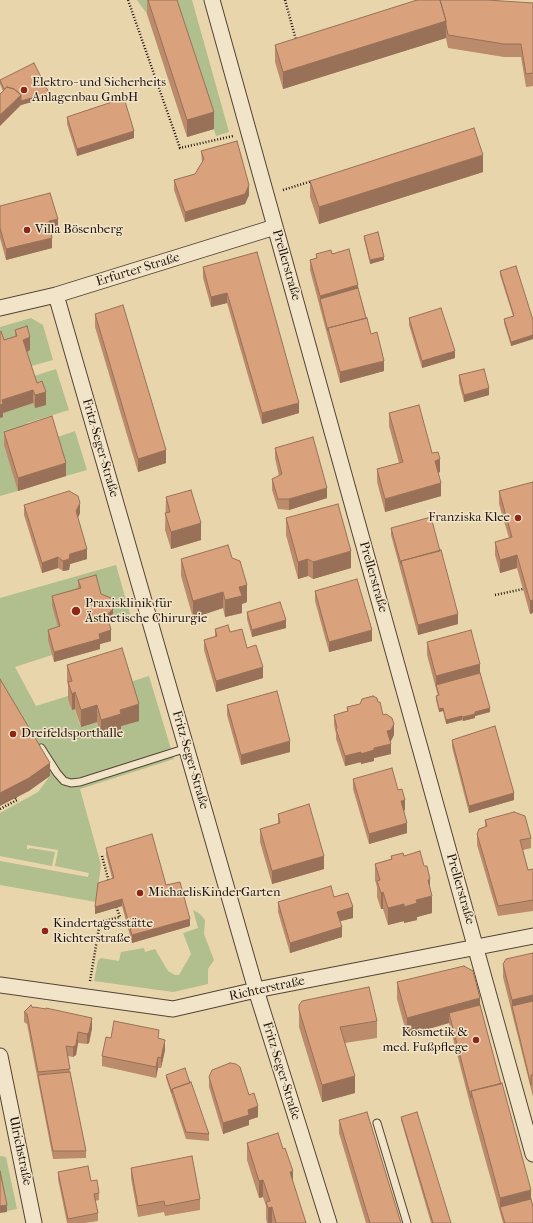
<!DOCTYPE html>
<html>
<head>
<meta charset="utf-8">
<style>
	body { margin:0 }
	canvas { display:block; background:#e9d5ab }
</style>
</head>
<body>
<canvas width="533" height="1223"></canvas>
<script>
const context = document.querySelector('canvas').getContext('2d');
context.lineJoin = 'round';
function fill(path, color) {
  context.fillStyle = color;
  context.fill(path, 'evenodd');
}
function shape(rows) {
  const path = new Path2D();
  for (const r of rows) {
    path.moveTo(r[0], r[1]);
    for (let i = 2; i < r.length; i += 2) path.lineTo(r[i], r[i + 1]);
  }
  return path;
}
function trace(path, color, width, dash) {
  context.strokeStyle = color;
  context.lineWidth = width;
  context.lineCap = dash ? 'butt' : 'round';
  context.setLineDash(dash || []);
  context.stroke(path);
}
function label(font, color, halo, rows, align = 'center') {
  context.font = font + ' "IM FELL French Canon",serif';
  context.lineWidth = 3;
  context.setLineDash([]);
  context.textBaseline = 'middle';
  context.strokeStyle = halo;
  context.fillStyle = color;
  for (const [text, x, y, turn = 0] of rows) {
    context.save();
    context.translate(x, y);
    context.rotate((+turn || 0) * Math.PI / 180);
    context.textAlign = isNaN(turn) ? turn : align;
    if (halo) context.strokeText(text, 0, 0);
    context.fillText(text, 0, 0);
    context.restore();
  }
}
const green = shape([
	[137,0,192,0,229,132,216,136,174,5,147,14],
	[31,318,43,325,53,360,28,367,0,345,0,327],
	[56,369,69,410,27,423,30,433,18,491,0,496,0,418,3,417,2,413,33,403,35,408,31,377],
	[75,431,87,470,66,476,55,438],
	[116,565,130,614,113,619,113,615,60,636,52,655,15,667,36,706,71,695,72,710,75,709,80,726,97,722,101,737,120,727,127,683,149,676,174,759,80,789,101,865,96,902,0,885,0,861,88,877,89,873,55,866,58,850,27,845,27,849,29,849,30,848,55,852,52,866,0,856,0,813,38,792,50,776,0,692,0,598],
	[193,910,200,914,205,920,204,934,214,960,208,969,208,984,173,992,94,981,98,960,101,958,119,961,121,952,144,948,145,952,155,949,168,971,175,975,179,975,191,954,183,933,198,928],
	[0,1156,6,1157,17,1209,7,1211,0,1178]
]);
const path = shape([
	[128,0,180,148,233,136],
	[285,0,296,40],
	[283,190,312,181],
	[495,595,523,589],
	[0,809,17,800,14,796],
	[102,856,109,882],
	[90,981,100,922,120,917,116,906]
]);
const service = shape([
	[41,748,57,773,64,781,71,783,80,782,187,748],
	[377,1123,407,1223]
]);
const minor = shape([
	[212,0,533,1154],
	[56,295,256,990,329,1223],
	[0,308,56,295,275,227],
	[0,985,173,1009,256,990,533,936],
	[0,1056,34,1223]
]);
const wall = shape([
	[147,0,177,0,214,129,187,137,147,14],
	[533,3,533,86,526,87,521,57,504,57,448,48,446,38,283,89,275,62,275,45],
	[0,80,49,97,21,105,3,91,0,84],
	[67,117,134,138,77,156,67,124],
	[201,151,249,195,245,204,185,222,174,190,174,180,195,174,202,163],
	[483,172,319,224,310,197,310,181],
	[0,206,58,229,51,231,52,248,6,260,0,238],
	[364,236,384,260,370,264,364,239],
	[257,252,299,413,262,424,227,303,211,307,203,278,203,267],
	[316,254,332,254,358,288,371,334,384,371,340,383,310,270,310,260,316,258],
	[500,271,533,320,533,339,511,346,504,323,504,319,513,316,500,275],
	[95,314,166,463,138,472,95,327],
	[409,318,455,358,422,368,409,325],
	[15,330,30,350,27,352,37,383,46,405,35,408,33,403,3,413,3,417,0,418,4,340,15,336],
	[459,375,489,395,464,402,459,383],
	[389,413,432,453,440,472,438,473,441,496,385,512,377,482,377,469,399,463,389,426],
	[4,432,66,476,18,491,4,445],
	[275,448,327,498,289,510,278,509,272,490,272,479,279,476,275,458],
	[533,482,533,613,530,614,517,568,500,573,495,555,495,542,509,538,499,504,499,491],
	[166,497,201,540,171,549,165,530],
	[24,505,80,513,78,518,87,559,70,564,69,570,63,571,58,568,42,573,24,515],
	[286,518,351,568,313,579,308,576,298,579,286,535],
	[391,528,440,551,458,624,418,635,391,535],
	[232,558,247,602,242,604,242,613,225,617,223,608,193,618,181,576,181,559],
	[78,580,101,594,113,615,113,619,109,623,111,641,100,644,100,649,54,662,48,640,48,630,58,627,52,606,52,596,78,588],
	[315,591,372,641,329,652,315,601],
	[247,612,286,628,252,637,247,619],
	[215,629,230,632,247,648,263,678,216,692,204,650,204,640,215,637],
	[427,642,480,673,490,712,475,716,475,718,463,721,462,720,446,724,443,711,439,712,436,700,436,696,438,696,427,655],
	[67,665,139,721,121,726,121,731,101,737,97,722,81,727,75,709,72,710,68,699,68,685,67,681],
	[378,702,383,715,394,735,390,741,391,754,374,758,374,761,361,764,361,762,345,766,336,739,336,734,334,725,334,715,347,711,347,707],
	[227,705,290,752,241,765,227,715],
	[452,740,514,800,469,813,452,747],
	[353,779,398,790,405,810,404,811,407,833,369,844,353,789],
	[278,814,324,869,272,884,260,842,260,829,278,824],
	[485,820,531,838,531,848,523,850,528,870,533,869,533,911,498,916,477,845,477,834,485,827],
	[106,848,166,885,190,926,132,943,122,906,95,914,112,878,106,855],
	[391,856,430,889,432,913,417,917,417,920,404,923,404,921,388,925,383,909,381,909,377,897,377,887,375,880,375,864,391,859],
	[334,897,353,918,340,921,342,937,290,953,278,912,278,902],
	[533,953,533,1097,503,977,503,964],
	[397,982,480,1005,531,1199,533,1223,503,1223,471,1108,449,1023,407,1035,397,999],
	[33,1008,92,1028,89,1043,87,1044,78,1043,76,1055,73,1057,68,1056,70,1072,86,1151,86,1158,53,1159,27,1024,24,1022,24,1012],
	[299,1010,377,1021,377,1038,345,1043,355,1093,322,1102,299,1027],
	[111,1038,159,1039,165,1050,161,1068,158,1068,156,1078,102,1066,102,1056],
	[166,1075,209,1134,209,1141,186,1139,166,1078],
	[209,1077,249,1095,258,1117,249,1120,249,1125,223,1134,209,1087],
	[401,1117,451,1223,431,1223,401,1120],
	[339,1120,401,1223,366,1223,339,1133],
	[247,1143,293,1183,306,1223,267,1223,266,1219,266,1206,263,1197,259,1198,247,1160],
	[131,1168,200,1199,200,1210,165,1216,164,1212,138,1217,131,1178],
	[58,1172,91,1181,99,1193,99,1200,95,1201,98,1213,98,1221,85,1223,67,1223,58,1179]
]);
const shadedWall = shape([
	[446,21,446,38,283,89,283,72],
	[49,93,49,97,21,105,21,101],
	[21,95,21,105,0,126,0,115],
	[214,112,214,129,187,137,187,120],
	[134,131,134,138,77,156,77,149],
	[483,155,483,172,319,224,319,207],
	[249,185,249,195,245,204,185,222,185,212],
	[58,219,58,229,49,232,49,221],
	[52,238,52,248,6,260,6,249],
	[384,257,384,260,370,264,370,260],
	[358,285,358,296,320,299,320,306,320,296],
	[227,293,227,303,211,307,211,297],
	[533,335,533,339,511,346,511,342],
	[30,337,30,350,23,353,23,340],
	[455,351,455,358,422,368,422,361],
	[384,361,384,371,340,383,340,372],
	[489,388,489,395,464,402,464,395],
	[33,390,33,403,3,413,3,417,0,418,0,405,2,400],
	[46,392,46,405,35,408,35,395],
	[299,403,299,413,262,424,262,413],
	[166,450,166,463,138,472,138,459],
	[440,459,440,472,435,474,435,461],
	[66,463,66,476,18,491,18,478],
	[441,483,441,496,385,512,385,499],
	[327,488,327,498,289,510,289,499],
	[80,503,80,513,76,522,76,511],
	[201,523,201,540,171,549,171,532],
	[87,549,87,559,70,564,69,570,63,571,63,561,70,554],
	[351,551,351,568,313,579,313,562],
	[517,555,517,568,500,573,500,560],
	[58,557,58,568,42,573,42,563],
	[308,559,308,576,298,579,298,562],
	[247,585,247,602,242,604,242,613,225,617,225,600,239,587],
	[223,592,223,608,193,618,193,601],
	[533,600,533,613,530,614,530,601],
	[113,605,113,619,107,625,107,615],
	[458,614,458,624,418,635,418,625],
	[286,620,286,628,252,637,252,630],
	[111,630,111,641,100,644,100,649,54,662,54,652,99,634],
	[372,630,372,641,329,652,329,642],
	[480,664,480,677,436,685,436,676],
	[263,667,263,678,216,692,216,681],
	[75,692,75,709,72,710,72,694],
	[139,704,139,721,121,726,121,731,101,737,101,720,120,710],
	[97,705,97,722,81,727,81,710],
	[443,708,443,711,439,712,439,709],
	[490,708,490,712,475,716,475,718,463,721,463,717,475,712],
	[462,716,462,720,446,724,446,720],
	[394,724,394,735,391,741,387,742,387,731],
	[290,741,290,752,241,765,241,755],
	[391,744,391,754,374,758,374,761,361,764,361,754,374,748],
	[361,752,361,762,345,766,345,756],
	[50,763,50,776,29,791,0,806,0,793],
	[514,793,514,800,469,813,469,806],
	[405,800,405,810,401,811,401,801],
	[407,823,407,833,369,844,369,834],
	[324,856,324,869,272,884,272,871],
	[430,879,430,896,428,880],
	[383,892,383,909,381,909,381,893],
	[432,896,432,913,417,917,417,920,404,923,404,907,416,900],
	[122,899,122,906,95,914,95,907],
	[404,904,404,921,388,925,388,908],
	[353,907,353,918,337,922,337,912],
	[190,919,190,926,132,943,132,935],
	[342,927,342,937,290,953,290,943],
	[533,995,533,1008,512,1006,512,1000],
	[480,998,480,1015,449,1013,449,1023,407,1035,407,1018],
	[92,1018,92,1028,89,1043,87,1044,87,1034],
	[78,1032,78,1043,76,1055,73,1057,73,1047],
	[165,1040,165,1050,161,1068,161,1058],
	[158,1057,158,1068,156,1078,156,1067],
	[355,1076,355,1093,322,1102,322,1085],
	[258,1106,258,1117,249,1120,249,1125,223,1134,223,1123,248,1110],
	[293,1171,293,1188,290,1172],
	[263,1180,263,1197,259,1198,259,1181],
	[531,1190,531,1206,500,1207,500,1198],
	[7,1205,7,1212,0,1213,0,1206],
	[272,1207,272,1223,268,1223,268,1208]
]);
const building = shape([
	[148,0,177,0,214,112,187,120,148,0],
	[417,0,440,0,446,21,283,72,275,45,417,0],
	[440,0,487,0,533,3,533,73,526,74,521,44,504,44,448,35,446,25,446,21,440,0],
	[34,63,49,93,21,101,21,95,14,89,7,87,4,89,0,80,34,63],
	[7,87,14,89,21,95,0,115,0,94,7,87],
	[124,98,134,131,77,149,67,117,124,98],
	[474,128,483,155,319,207,310,181,474,128],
	[237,141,249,185,245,194,185,212,174,180,195,174,204,159,201,151,237,141],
	[50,193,58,219,49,221,52,238,6,249,0,228,0,206,50,193],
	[378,232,384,257,370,260,364,236,378,232],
	[349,249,358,285,320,296,310,260,317,258,316,254,331,250,332,254,349,249],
	[257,252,299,403,262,413,227,293,211,297,203,267,257,252],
	[516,266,533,320,533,335,511,342,504,319,514,316,500,271,516,266],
	[358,288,366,318,328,328,328,331,320,299,358,288],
	[123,305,166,450,138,459,95,314,123,305],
	[441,308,455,351,422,361,409,318,441,308],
	[367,318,371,334,377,332,384,361,340,372,328,328,367,318],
	[27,326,30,337,23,340,37,383,42,381,46,392,35,395,33,390,2,400,3,404,0,405,0,332,1,331,4,340,17,336,15,330,27,326],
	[484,369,489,388,464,395,459,375,484,369],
	[419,405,432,453,438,452,440,459,435,461,441,483,385,499,377,469,403,462,389,413,419,405],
	[52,416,66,463,18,478,4,432,52,416],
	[313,437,327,488,289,499,278,499,272,479,282,474,275,448,313,437],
	[533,482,533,600,530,601,517,555,500,560,495,542,512,537,499,491,533,482],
	[191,490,201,523,171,532,165,513,170,512,166,497,191,490],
	[69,491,78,496,80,503,76,511,87,549,70,554,69,559,63,561,58,557,42,563,24,505,69,491],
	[338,504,351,551,313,562,308,559,298,562,286,518,338,504],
	[431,517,440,551,401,561,401,564,391,528,431,517],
	[228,545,232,558,240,561,247,585,239,587,242,596,225,600,223,592,193,601,181,559,228,545],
	[441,550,458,614,418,625,401,561,441,550],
	[96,575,101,594,111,598,113,605,113,609,107,615,111,630,99,634,100,639,54,652,48,630,60,626,52,596,81,588,78,580,96,575],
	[357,579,372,630,329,642,315,591,357,579],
	[280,602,286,620,252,630,247,612,280,602],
	[228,625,230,632,242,629,247,648,256,645,263,667,216,681,204,640,217,636,215,629,228,625],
	[471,630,480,664,436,676,427,642,471,630],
	[122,648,139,704,120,710,121,714,101,720,97,705,81,710,75,692,72,694,68,682,72,681,67,665,122,648],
	[480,673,490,708,475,712,475,714,463,717,462,716,446,720,443,708,439,709,436,696,439,695,436,685,480,673],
	[0,679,50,763,29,778,0,793,0,679],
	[277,691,290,741,241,755,227,705,277,691],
	[373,696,377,698,378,702,380,702,383,715,386,714,392,718,394,724,391,730,387,731,391,744,374,748,374,750,361,754,361,752,345,756,336,729,337,728,334,715,348,711,347,707,360,704,362,699,373,696],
	[495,726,514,793,469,806,452,740,495,726],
	[392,768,398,790,402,789,405,800,401,801,407,823,369,834,353,779,392,768],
	[309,804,324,856,272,871,260,829,280,823,278,814,309,804],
	[514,812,525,816,531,838,520,840,528,870,533,869,533,900,498,906,477,834,479,829,487,826,485,820,514,812],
	[152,834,166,885,180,882,190,919,132,935,122,899,95,907,98,883,114,878,106,848,152,834],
	[420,851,424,866,427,866,430,879,428,880,432,896,416,900,417,903,404,907,404,904,388,908,383,892,381,893,377,881,380,880,375,864,392,859,391,856,403,853,404,856,420,851],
	[331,886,334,897,348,893,353,907,337,912,342,927,290,943,278,902,331,886],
	[533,953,533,995,512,1000,503,964,506,959,533,953],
	[464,966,473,971,480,998,407,1018,397,982,464,966],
	[369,987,377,1021,340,1027,355,1076,322,1085,299,1010,299,1005,302,1001,369,987],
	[533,1001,533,1075,531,1075,531,1085,512,1006,533,1001],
	[31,1005,33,1008,34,1007,46,1009,46,1008,92,1018,89,1032,87,1034,78,1032,76,1045,73,1047,66,1046,70,1069,38,1072,27,1014,24,1012,31,1005],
	[480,1005,501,1084,471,1091,471,1098,449,1013,480,1005],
	[114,1021,159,1030,158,1038,165,1040,161,1058,158,1057,156,1067,102,1056,106,1037,111,1038,114,1021],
	[230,1063,236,1064,240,1067,249,1095,254,1093,258,1106,248,1110,249,1115,223,1123,209,1077,212,1070,230,1063],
	[185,1068,190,1083,172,1089,172,1093,166,1075,185,1068],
	[70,1072,86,1151,53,1151,38,1075,70,1072],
	[191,1082,209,1134,186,1132,172,1089,191,1082],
	[502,1083,531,1190,500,1198,471,1091,502,1083],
	[367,1112,401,1223,370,1223,339,1120,367,1112],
	[417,1112,451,1223,433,1223,401,1117,417,1112],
	[278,1133,283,1149,285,1148,293,1171,290,1172,306,1223,276,1223,272,1207,268,1208,266,1202,270,1201,263,1180,259,1181,247,1143,278,1133],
	[192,1156,200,1199,165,1206,164,1201,138,1206,131,1168,192,1156],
	[88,1166,91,1181,97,1180,99,1193,94,1194,98,1213,68,1219,58,1172,88,1166],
	[0,1171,7,1205,0,1206,0,1171],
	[531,1199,533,1207,533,1223,505,1223,500,1207,531,1199]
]);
const markers = [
	[24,90,4,"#8f2418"],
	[27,230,4,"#8f2418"],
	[518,518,4,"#8f2418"],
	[76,611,5,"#8f2418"],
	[13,734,4,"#8f2418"],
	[140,893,4,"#8f2418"],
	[45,931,4,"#8f2418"],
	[476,1040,4,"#8f2418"]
];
const poiNames = [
	["Elektro- und Sicherheits",32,83],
	["Anlagenbau GmbH",32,98],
	["Villa Bösenberg",35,230],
	["Franziska Klee",510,518,"right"],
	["Praxisklinik für",85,604],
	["Ästhetische Chirurgie",85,619],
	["Dreifeldsporthalle",21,734],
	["MichaelisKinderGarten",148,893],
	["Kindertagesstätte",53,924],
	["Richterstraße",53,939],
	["Kosmetik &",468,1033,"right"],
	["med. Fußpflege",468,1048,"right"]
];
const streetNames = [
	["Prellerstraße",286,265,74],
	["Erfurter Straße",138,270,-17],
	["Fritz-Seger-Straße",100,448,74],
	["Prellerstraße",373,577,74],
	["Fritz-Seger-Straße",190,760,74],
	["Prellerstraße",460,889,74],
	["Richterstraße",267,989,-12],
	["Fritz-Seger-Straße",281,1071,73],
	["Ulrichstraße",20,1151,78]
];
fill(green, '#b1be8d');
trace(service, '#534435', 9);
trace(minor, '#534435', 17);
trace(path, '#21140e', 2.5, [1, 2]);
trace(service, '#f1e4c8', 7);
trace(minor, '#f1e4c8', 15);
fill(wall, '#bb8b6c');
fill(shadedWall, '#987158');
fill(building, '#d9a27d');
trace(building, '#987158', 1);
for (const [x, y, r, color] of markers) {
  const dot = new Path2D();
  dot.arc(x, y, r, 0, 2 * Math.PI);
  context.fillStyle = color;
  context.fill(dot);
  trace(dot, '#f1e4c8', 1.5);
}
label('13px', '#21140e', '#f1e4c8', poiNames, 'left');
label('13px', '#21140e', '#f1e4c8', streetNames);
</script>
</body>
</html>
